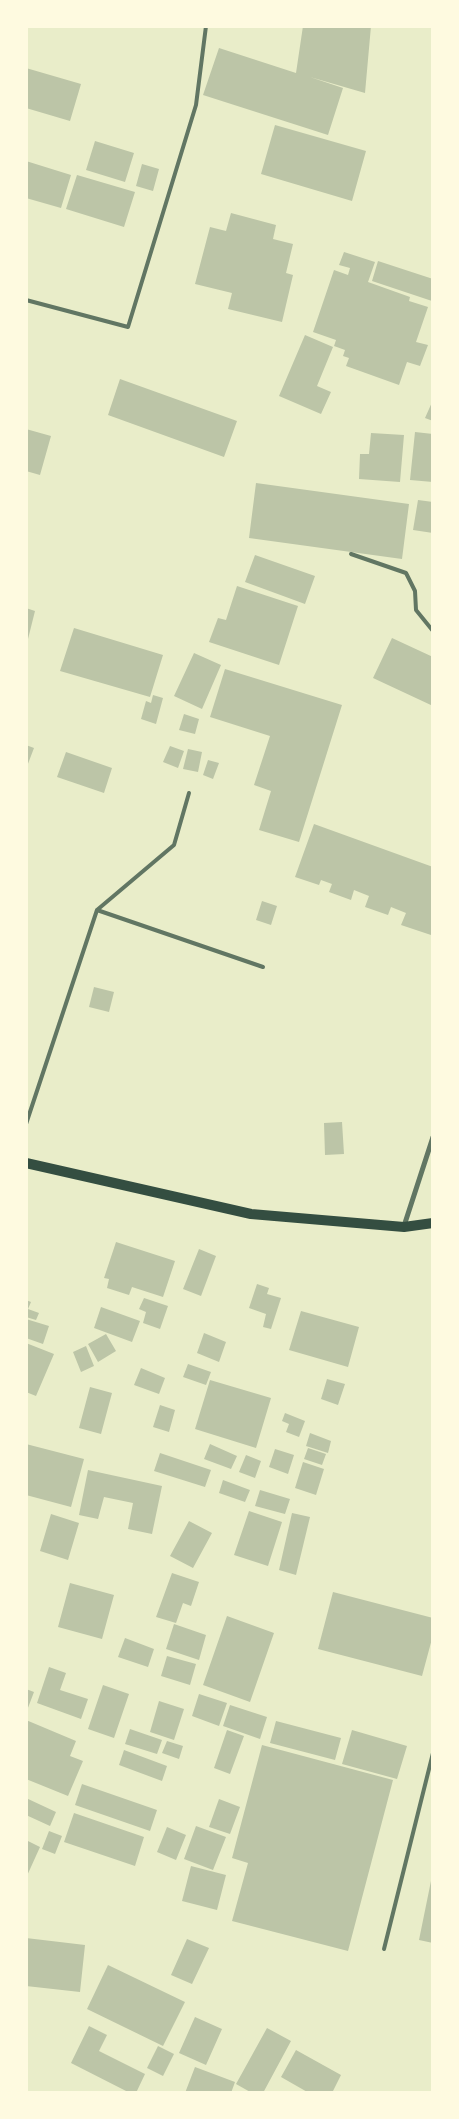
<!DOCTYPE html>
<html>
<head>
<meta charset="utf-8">
<style>
	body { margin:0 }
	#map { position:relative; width:459px; height:2119px; overflow:hidden; background:#e9edc9; font-family:Rubik,sans-serif }
	canvas { display:block }
	.frame { position:absolute; inset:0; border:28px solid #fefae0; pointer-events:none }
</style>
</head>
<body>
<div id="map">
<canvas width="459" height="2119"></canvas>
<div class="frame"></div>
</div>
<script>
const context = document.querySelector('canvas').getContext('2d');
context.lineJoin = 'round';
function fill(path, color) {
  context.fillStyle = color;
  context.fill(path, 'evenodd');
}
function shape(rows) {
  const path = new Path2D();
  for (const r of rows) {
    path.moveTo(r[0], r[1]);
    for (let i = 2; i < r.length; i += 2) path.lineTo(r[i], r[i + 1]);
  }
  return path;
}
function trace(path, color, width, dash) {
  context.strokeStyle = color;
  context.lineWidth = width;
  context.lineCap = dash ? 'butt' : 'round';
  context.setLineDash(dash || []);
  context.stroke(path);
}
const building = shape([
	[303,26,371,26,365,93,310,77,343,88,328,135,203,95,219,48,296,73],
	[26,68,81,84,70,121,26,108],
	[275,125,366,151,352,201,261,174],
	[95,141,134,153,125,182,86,170],
	[26,161,71,175,61,208,26,198],
	[142,164,159,169,153,191,136,186],
	[77,175,135,192,124,227,66,209],
	[231,213,276,225,273,239,293,244,286,273,293,275,282,322,228,309,232,293,195,284,210,227,226,231],
	[344,252,375,262,368,282,410,297,409,301,428,307,416,342,428,345,420,366,407,362,399,385,346,366,349,358,343,356,345,350,334,346,336,340,313,332,334,270,348,275,350,268,339,265],
	[378,261,433,279,432,301,372,281],
	[305,335,333,347,317,386,331,392,321,414,279,396],
	[120,379,237,421,224,457,108,415],
	[433,400,433,421,425,418],
	[26,429,51,436,40,475,26,471],
	[415,432,433,434,433,482,410,480],
	[371,433,404,435,400,482,359,479,360,454,369,454],
	[256,483,409,504,402,559,249,538],
	[418,500,433,502,433,533,413,530],
	[255,555,315,576,305,604,245,582],
	[237,586,298,606,279,665,209,642,218,618,226,620],
	[26,608,35,611,27,643,26,643],
	[74,628,163,655,150,697,60,671],
	[392,638,433,657,433,706,373,678],
	[194,653,221,665,202,709,174,696],
	[225,669,342,705,299,842,259,830,271,791,254,785,270,736,210,717],
	[153,695,163,698,156,724,141,719,146,701,151,703],
	[184,714,199,719,195,734,179,730],
	[26,745,34,748,26,769],
	[170,746,184,751,178,768,163,762],
	[188,749,202,752,198,772,183,769],
	[66,752,112,768,104,793,57,777],
	[208,760,219,763,213,779,203,775],
	[314,824,433,867,433,929,431,935,401,925,406,913,391,907,388,915,365,907,369,896,354,890,351,900,329,892,332,884,321,880,319,885,295,877],
	[262,901,277,906,271,925,256,920],
	[94,987,114,992,109,1012,89,1007],
	[342,1122,344,1154,325,1155,324,1123],
	[116,1242,175,1261,163,1297,132,1287,129,1295,107,1288,109,1279,104,1278],
	[199,1249,216,1256,201,1296,183,1289],
	[257,1284,269,1288,267,1294,281,1298,271,1329,263,1327,266,1314,249,1308],
	[144,1298,168,1306,160,1329,143,1323,146,1312,139,1309],
	[26,1300,31,1302,28,1309,39,1313,36,1320,26,1317],
	[101,1307,140,1321,132,1342,94,1328],
	[301,1311,359,1327,348,1367,289,1350],
	[26,1319,49,1326,43,1344,26,1338],
	[204,1333,226,1342,219,1362,197,1353],
	[106,1334,116,1351,98,1362,88,1344],
	[26,1343,54,1354,36,1396,26,1392],
	[86,1346,94,1366,81,1372,73,1352],
	[188,1364,211,1372,206,1385,183,1377],
	[141,1368,165,1378,159,1394,134,1385],
	[327,1379,345,1384,338,1405,321,1399],
	[210,1380,271,1398,256,1448,195,1429],
	[90,1387,112,1393,101,1434,79,1428],
	[160,1405,175,1410,169,1432,153,1427],
	[285,1413,305,1421,299,1437,286,1432,289,1424,282,1421],
	[310,1433,331,1441,328,1453,306,1446],
	[26,1444,84,1459,71,1507,26,1495],
	[210,1444,237,1456,231,1469,204,1459],
	[308,1448,326,1454,322,1465,304,1459],
	[275,1449,294,1455,288,1474,269,1467],
	[160,1453,211,1470,205,1487,154,1471],
	[246,1455,261,1461,255,1478,239,1472],
	[303,1462,324,1469,316,1495,295,1488],
	[88,1470,162,1486,152,1534,128,1529,133,1503,104,1497,98,1519,79,1515],
	[223,1480,250,1490,245,1502,219,1493],
	[260,1490,290,1499,285,1514,255,1506],
	[249,1511,282,1522,268,1566,234,1555],
	[292,1513,310,1517,296,1575,279,1570],
	[51,1514,79,1523,68,1560,40,1551],
	[189,1521,212,1533,193,1568,170,1556],
	[172,1573,199,1582,191,1606,183,1603,176,1623,156,1617],
	[70,1583,114,1595,102,1639,58,1627],
	[333,1592,433,1618,433,1635,422,1676,318,1649],
	[227,1616,274,1633,250,1702,203,1685],
	[174,1624,206,1635,199,1660,166,1649],
	[125,1638,154,1649,148,1667,118,1657],
	[167,1656,196,1664,190,1685,161,1676],
	[49,1667,66,1673,60,1690,88,1699,81,1719,37,1703],
	[103,1685,129,1694,114,1738,88,1729],
	[26,1689,34,1692,26,1713],
	[199,1694,227,1703,219,1726,192,1716],
	[159,1701,184,1709,174,1740,150,1732],
	[230,1705,267,1717,260,1739,223,1726],
	[26,1720,76,1741,70,1756,83,1761,68,1796,26,1779],
	[276,1721,341,1738,335,1760,270,1743],
	[130,1729,162,1740,157,1754,125,1744],
	[227,1730,244,1736,230,1774,214,1768],
	[352,1730,407,1746,397,1779,342,1764],
	[167,1741,183,1746,179,1759,162,1753],
	[262,1745,393,1780,348,1951,232,1921,248,1863,232,1858],
	[124,1750,167,1766,162,1781,119,1765],
	[82,1784,157,1810,150,1831,75,1805],
	[26,1798,56,1812,50,1826,26,1815],
	[219,1799,240,1807,230,1834,209,1827],
	[74,1813,144,1837,135,1866,64,1842],
	[196,1826,226,1837,213,1870,184,1859],
	[167,1827,186,1835,176,1860,157,1852],
	[49,1831,62,1836,55,1854,42,1849],
	[26,1840,40,1847,26,1878],
	[191,1866,226,1875,217,1910,182,1901],
	[432,1876,433,1877,433,1943,419,1940],
	[26,1938,85,1945,80,1992,26,1986],
	[187,1939,209,1948,192,1984,171,1975],
	[108,1965,185,2002,163,2046,87,2009],
	[195,2017,222,2029,206,2065,179,2053],
	[89,2026,107,2035,99,2051,145,2074,136,2093,130,2093,71,2063],
	[267,2028,291,2041,263,2093,252,2093,236,2084],
	[158,2046,174,2054,163,2076,147,2068],
	[296,2050,341,2075,332,2093,309,2093,281,2077],
	[195,2067,235,2082,231,2093,185,2093]
]);
const service = shape([
	[26,300,128,327,196,105,206,26],
	[351,554,406,573,415,591,416,610,433,631],
	[97,910,174,845,189,793],
	[26,1124,97,910,263,967],
	[384,1949,433,1753]
]);
const minor = shape([
	[404,1226,433,1137]
]);
const secondary = shape([
	[26,1163,251,1214,404,1227,433,1223]
]);
fill(building, '#bcc5a7');
trace(service, '#617663', 4);
trace(minor, '#617663', 5);
trace(secondary, '#344e41', 10);
</script>
</body>
</html>
